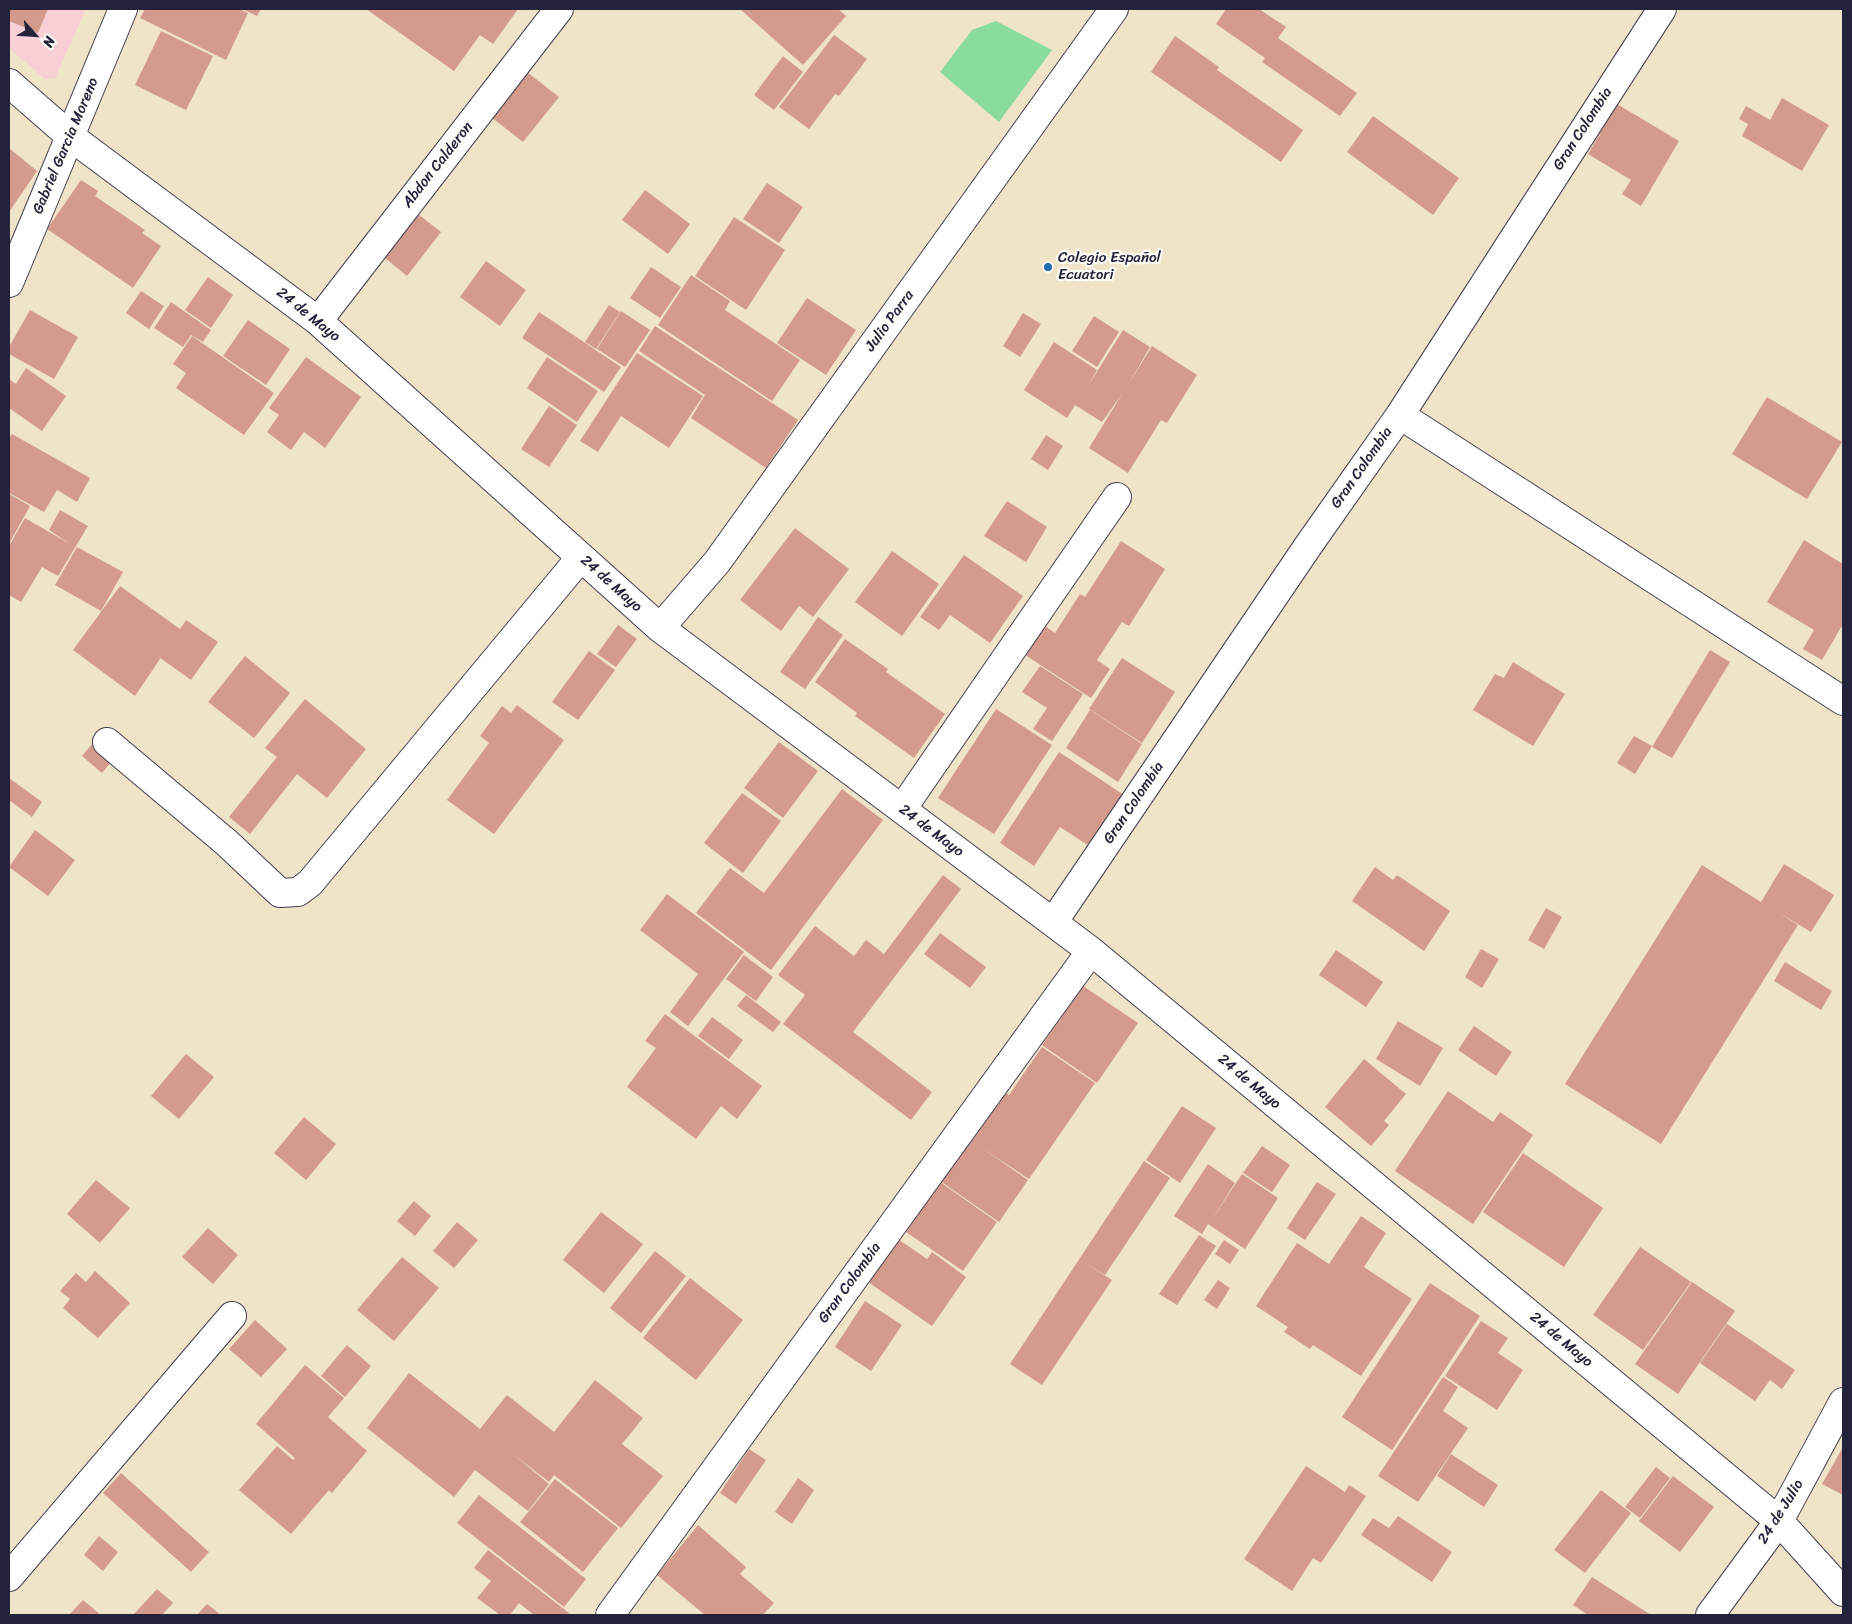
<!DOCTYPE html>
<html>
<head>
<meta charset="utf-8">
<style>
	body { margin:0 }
	#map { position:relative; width:1852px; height:1624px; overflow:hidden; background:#efe4c8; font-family:Sriracha,sans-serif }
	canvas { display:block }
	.frame { position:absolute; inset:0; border:10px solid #22223b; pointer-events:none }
	.north { position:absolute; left:10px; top:10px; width:50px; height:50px; -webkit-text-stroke:4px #fdfcf7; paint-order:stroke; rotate:116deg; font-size:14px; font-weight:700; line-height:20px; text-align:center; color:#22223b }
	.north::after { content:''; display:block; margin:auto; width:18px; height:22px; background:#22223b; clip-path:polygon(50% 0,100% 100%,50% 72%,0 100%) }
</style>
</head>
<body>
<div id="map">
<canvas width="1852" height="1624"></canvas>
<div class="frame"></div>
<div class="north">N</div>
</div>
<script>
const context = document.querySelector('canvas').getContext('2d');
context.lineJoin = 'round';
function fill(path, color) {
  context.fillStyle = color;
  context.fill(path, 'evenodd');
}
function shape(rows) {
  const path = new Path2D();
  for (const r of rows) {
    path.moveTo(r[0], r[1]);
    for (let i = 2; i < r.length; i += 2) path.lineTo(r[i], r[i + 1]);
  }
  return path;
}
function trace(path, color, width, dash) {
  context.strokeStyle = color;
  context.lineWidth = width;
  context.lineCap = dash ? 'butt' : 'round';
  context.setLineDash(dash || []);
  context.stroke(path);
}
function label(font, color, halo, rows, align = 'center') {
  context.font = font + ' Sriracha,sans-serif';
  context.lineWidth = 4.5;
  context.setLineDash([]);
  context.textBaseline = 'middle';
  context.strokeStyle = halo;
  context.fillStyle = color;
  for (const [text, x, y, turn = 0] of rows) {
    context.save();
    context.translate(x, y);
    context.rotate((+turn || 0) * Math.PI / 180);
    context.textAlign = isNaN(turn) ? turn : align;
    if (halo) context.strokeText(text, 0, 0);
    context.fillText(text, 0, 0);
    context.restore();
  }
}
const built = shape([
	[9,9,86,9,55,78,45,79,9,48]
]);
const green = shape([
	[996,21,1052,50,999,122,940,72,972,30]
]);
const building = shape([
	[9,9,48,9,38,33,9,21],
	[145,9,239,9,248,13,226,60,140,18],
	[242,9,261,9,257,16],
	[366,9,518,9,493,44,480,35,454,71],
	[740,9,838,9,846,16,803,65],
	[1226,9,1259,9,1286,27,1278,38,1357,93,1340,116,1262,62,1265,58,1216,24],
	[161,31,213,56,186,110,135,85],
	[834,35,867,59,839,96,835,94,809,129,779,107],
	[1175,36,1219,67,1217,70,1303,130,1281,162,1151,72],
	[783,56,803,72,774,110,754,95],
	[527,72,559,97,523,142,491,117],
	[1782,98,1829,125,1802,171,1742,136,1748,124,1739,119,1746,106,1770,120],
	[1617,104,1679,141,1641,206,1622,194,1631,180,1588,154],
	[1373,116,1459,178,1433,215,1347,152],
	[9,148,37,171,9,212],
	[81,180,98,191,95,196,145,230,142,233,161,246,133,288,47,229],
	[767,183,803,207,779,243,743,219],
	[645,190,690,224,668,254,622,220],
	[413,210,441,232,407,276,380,254],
	[734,217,785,250,746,310,695,276],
	[486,261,526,290,500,326,460,297],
	[651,267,681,287,660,318,630,298],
	[691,275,730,301,725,310,800,360,772,401,658,325],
	[208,277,233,295,211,328,185,310],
	[141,291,164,306,149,329,126,313],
	[807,298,856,330,826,375,777,343],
	[171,302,211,330,203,342,191,335,183,347,154,328],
	[609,305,620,312,596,349,585,342],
	[30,310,78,337,54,379,9,354,9,347],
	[621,311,650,330,625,367,597,349],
	[539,312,621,367,604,392,522,338],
	[1023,313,1041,324,1020,357,1003,346],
	[1094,316,1119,332,1097,367,1072,351],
	[248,320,290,349,266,385,223,356],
	[655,326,798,420,766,468,691,418,705,395,639,351],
	[1123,330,1150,347,1128,385,1152,346,1197,375,1167,423,1161,420,1128,473,1089,448,1122,394,1102,422,1075,405,1067,418,1024,390,1054,342,1097,370,1088,386],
	[192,336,274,393,244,435,176,388,186,373,173,364],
	[637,353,703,396,669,448,621,416,598,452,580,441],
	[306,357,361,397,325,448,304,432,291,450,267,432,279,415,269,408],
	[547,357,598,391,577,422,527,388],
	[26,368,66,396,42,431,9,408,9,379,16,384],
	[1767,397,1842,442,1807,499,1732,454],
	[549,406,577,425,549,467,521,449],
	[12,434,90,478,77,502,57,490,44,512,9,493,9,439],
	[1046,435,1063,446,1048,470,1031,459],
	[9,494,30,506,9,544],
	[1007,501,1047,527,1026,562,984,536],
	[60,510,88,526,58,576,42,567,21,602,9,595,9,546,25,518,70,544,49,530],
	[795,528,849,569,813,617,799,606,781,631,740,600],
	[1804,540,1843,564,1843,624,1822,660,1803,649,1814,630,1767,602],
	[1121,541,1165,569,1129,626,1122,622,1097,660,1110,669,1091,698,1019,651,1038,621,1055,633,1080,594,1085,597],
	[77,547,123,572,101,611,55,585],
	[892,551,939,584,902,636,855,602],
	[964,555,1023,596,990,643,950,615,939,630,920,617],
	[120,586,180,629,186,620,218,642,191,680,159,657,160,659,135,696,73,650],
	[818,617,843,635,805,689,780,672],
	[618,625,637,639,616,667,597,654],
	[845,639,888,669,886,672,945,714,914,758,855,716,857,713,815,682],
	[1710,650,1730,662,1672,758,1652,747],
	[589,651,615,670,578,720,552,702],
	[245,656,290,693,254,738,208,702],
	[1122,658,1175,692,1142,743,1089,709],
	[1513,662,1565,694,1533,746,1473,710,1495,674,1504,678],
	[1040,666,1083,694,1052,741,1033,729,1047,708,1022,692],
	[305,699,366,749,327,798,297,774,250,834,229,817,277,757,265,748],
	[517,705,564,740,494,834,447,800,489,743,480,736,502,706,511,713],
	[996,709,1052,745,994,834,938,798],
	[1090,710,1142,744,1118,782,1066,748],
	[1634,736,1652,746,1635,774,1617,763],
	[98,737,118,753,102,773,82,756],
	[779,742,818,771,783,818,744,788],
	[1059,752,1127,797,1094,849,1060,827,1034,866,1000,843],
	[9,778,42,802,32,817,9,800],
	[842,789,883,820,771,970,696,913,730,868,764,893],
	[742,793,781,821,743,873,704,843],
	[35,830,75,860,48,896,9,867],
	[1784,864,1834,895,1811,932,1778,912,1798,925,1661,1144,1565,1084,1702,865,1761,902],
	[1375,867,1393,880,1397,875,1450,911,1424,951,1352,901],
	[943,875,961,889,853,1032,932,1092,911,1120,783,1024,805,995,778,975,815,926,854,956,866,940,884,954],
	[667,894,744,952,688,1026,670,1012,698,974,640,930],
	[1546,908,1562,917,1544,949,1528,940],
	[940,933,986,967,970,988,924,954],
	[1481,949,1499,959,1482,988,1465,977],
	[1336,950,1383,982,1366,1007,1319,975],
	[744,955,773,977,756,1001,726,979],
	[1785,962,1832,991,1821,1010,1774,981],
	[1083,986,1138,1023,1097,1083,1042,1045],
	[746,995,781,1022,773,1032,737,1006],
	[665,1014,762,1086,737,1119,721,1106,696,1139,627,1087,656,1048,645,1041],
	[712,1017,743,1040,729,1059,698,1036],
	[1398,1021,1443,1048,1420,1086,1376,1059],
	[1474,1026,1512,1052,1496,1076,1458,1050],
	[1042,1047,1095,1083,1029,1179,982,1148,1028,1180,999,1222,940,1181,969,1138,972,1141,1005,1092,1009,1095],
	[186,1054,214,1077,179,1119,151,1096],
	[1364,1059,1406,1094,1384,1121,1389,1125,1371,1146,1325,1107],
	[1448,1091,1493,1122,1500,1112,1533,1135,1473,1224,1395,1171],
	[1182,1106,1216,1128,1180,1183,1146,1160],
	[304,1117,336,1144,306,1180,274,1153],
	[1262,1146,1290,1165,1272,1192,1243,1173],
	[1523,1153,1603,1208,1564,1267,1483,1212],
	[1144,1161,1170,1178,1105,1275,1082,1261,1112,1280,1042,1385,1010,1364],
	[1208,1164,1235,1183,1211,1221,1242,1174,1278,1198,1245,1249,1208,1224,1202,1234,1174,1216],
	[96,1180,130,1208,100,1243,67,1214],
	[940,1182,997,1222,963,1271,906,1232],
	[1317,1182,1336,1194,1305,1240,1287,1228],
	[414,1201,431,1216,415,1236,397,1221],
	[601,1212,643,1244,604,1293,563,1260],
	[1361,1216,1386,1233,1364,1267,1412,1299,1361,1376,1313,1345,1310,1349,1284,1332,1288,1327,1256,1306,1297,1243,1329,1264],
	[457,1222,478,1240,454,1268,433,1251],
	[208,1228,238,1255,213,1284,182,1257],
	[1199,1235,1216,1246,1177,1305,1159,1294],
	[895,1237,927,1259,932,1252,966,1277,932,1326,865,1280],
	[1224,1240,1239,1250,1230,1264,1215,1254],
	[1640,1247,1691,1282,1643,1350,1593,1315],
	[655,1251,686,1276,641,1333,610,1308],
	[402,1257,439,1288,394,1341,357,1310],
	[95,1271,130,1303,98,1338,63,1308,70,1299,60,1291,76,1273,86,1282],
	[690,1278,743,1320,696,1380,643,1338],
	[1218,1280,1230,1288,1217,1309,1204,1300],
	[1692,1282,1735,1311,1678,1394,1635,1364],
	[1430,1283,1480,1316,1392,1450,1342,1417],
	[865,1301,902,1325,871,1371,835,1347],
	[255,1320,287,1349,261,1377,229,1349],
	[1481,1321,1508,1338,1498,1353,1523,1370,1497,1410,1445,1376],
	[1727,1324,1795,1370,1782,1389,1770,1380,1755,1401,1700,1363],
	[347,1345,371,1366,345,1397,321,1376],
	[305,1365,344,1398,328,1417,367,1451,332,1493,329,1490,291,1534,239,1490,277,1446,293,1460,295,1458,256,1424],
	[409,1373,480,1429,507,1395,554,1432,595,1380,643,1418,622,1444,663,1476,621,1528,554,1475,549,1482,513,1454,549,1484,528,1511,475,1470,454,1497,367,1428],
	[1443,1377,1458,1387,1443,1411,1468,1428,1418,1502,1378,1476],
	[1843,1447,1843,1495,1822,1484],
	[749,1449,766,1460,736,1504,720,1493],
	[1451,1454,1498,1485,1484,1507,1437,1476],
	[1306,1466,1345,1492,1349,1485,1366,1496,1321,1563,1313,1558,1292,1591,1244,1559],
	[1656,1467,1670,1478,1640,1518,1625,1507],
	[121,1473,209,1552,191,1572,103,1493],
	[1673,1476,1714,1507,1680,1552,1639,1521],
	[798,1478,814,1490,792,1524,775,1512],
	[555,1479,618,1528,583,1572,520,1522],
	[1601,1490,1631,1513,1585,1573,1554,1550],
	[479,1495,586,1579,564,1607,457,1523],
	[1398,1516,1452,1552,1432,1582,1361,1535,1373,1518,1389,1528],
	[698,1525,746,1567,740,1574,774,1603,763,1615,705,1615,657,1575],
	[99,1536,118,1552,103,1571,84,1555],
	[488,1550,569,1613,567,1615,534,1615,519,1603,510,1615,500,1615,477,1598,491,1581,474,1568],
	[1592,1577,1651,1615,1588,1615,1573,1605],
	[157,1589,173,1603,162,1615,133,1615],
	[83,1600,101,1615,69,1615],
	[207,1604,221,1615,197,1615]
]);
const minor = shape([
	[9,83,71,137,318,321,660,628,1091,951,1779,1521,1843,1592],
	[318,321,559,9],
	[1400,415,1843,701],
	[660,628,717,562,1114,9],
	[107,742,227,843,280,893,298,892,310,883,581,557],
	[902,809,1117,497],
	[1054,921,1308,546,1400,415,1662,9],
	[9,1577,232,1316],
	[610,1615,1091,951],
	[1710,1615,1779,1521,1843,1402]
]);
const tertiary = shape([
	[9,283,123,9]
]);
const markers = [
	[1048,267,5,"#1f6fb2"]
];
const streetNames = [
	["Gran Colombia",1583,129,-57],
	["Gabriel Garcia Moreno",66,146,-67],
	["Abdon Calderon",438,165,-52],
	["24 de Mayo",308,315,39],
	["Julio Parra",890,321,-54],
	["Gran Colombia",1362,468,-55],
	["24 de Mayo",611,584,42],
	["Gran Colombia",1134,803,-56],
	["24 de Mayo",931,831,37],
	["24 de Mayo",1249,1082,40],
	["Gran Colombia",850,1283,-54],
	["24 de Mayo",1561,1340,40],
	["24 de Julio",1781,1512,-58]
];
const poiNames = [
	["Colegio Español",1058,258],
	["Ecuatori",1058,275]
];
fill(built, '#f7cfd5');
fill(green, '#8adc9d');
fill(building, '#d49b8d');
trace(minor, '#413f50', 30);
trace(tertiary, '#413f50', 30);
trace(minor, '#fff', 28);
trace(tertiary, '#fff', 28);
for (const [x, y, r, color] of markers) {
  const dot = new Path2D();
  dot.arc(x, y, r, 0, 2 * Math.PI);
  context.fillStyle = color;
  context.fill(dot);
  trace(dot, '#fdfcf7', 2);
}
label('15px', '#22223b', '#fdfcf7', streetNames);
label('15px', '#22223b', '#fdfcf7', poiNames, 'left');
</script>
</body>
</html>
